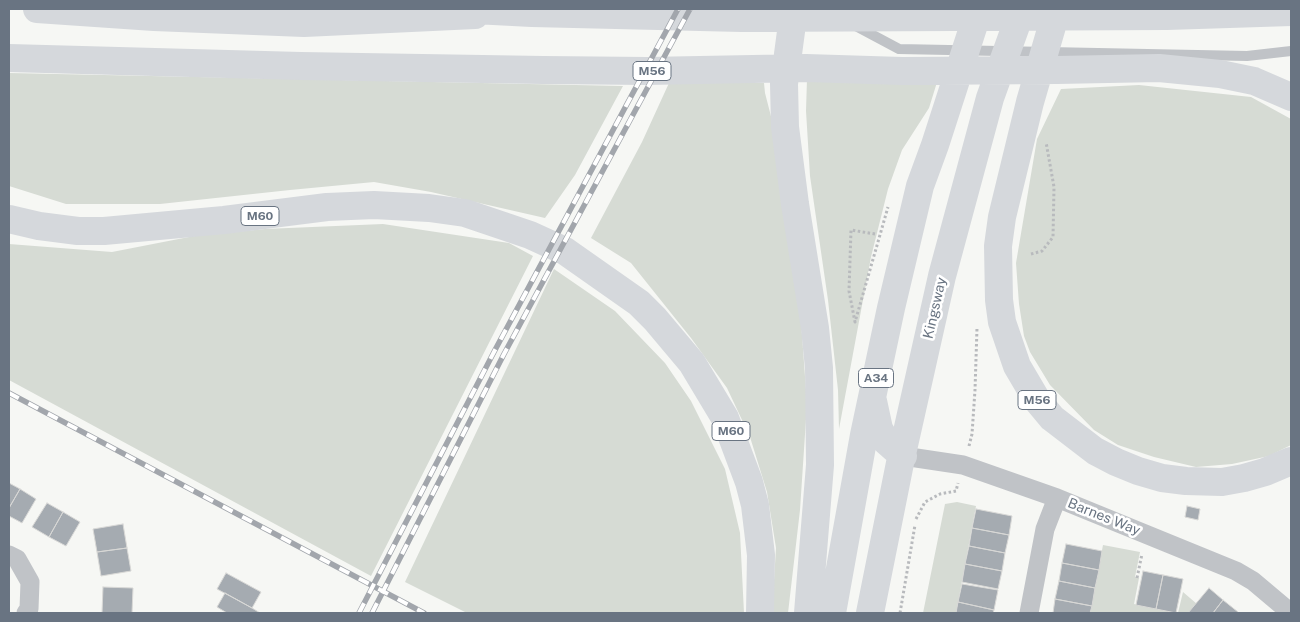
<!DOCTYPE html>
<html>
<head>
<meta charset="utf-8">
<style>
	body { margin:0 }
	#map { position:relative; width:1300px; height:622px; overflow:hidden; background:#f6f7f4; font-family:"Public Sans",sans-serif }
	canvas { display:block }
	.frame { position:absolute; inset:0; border:10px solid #697482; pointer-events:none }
</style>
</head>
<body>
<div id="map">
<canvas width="1300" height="622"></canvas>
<div class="frame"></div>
</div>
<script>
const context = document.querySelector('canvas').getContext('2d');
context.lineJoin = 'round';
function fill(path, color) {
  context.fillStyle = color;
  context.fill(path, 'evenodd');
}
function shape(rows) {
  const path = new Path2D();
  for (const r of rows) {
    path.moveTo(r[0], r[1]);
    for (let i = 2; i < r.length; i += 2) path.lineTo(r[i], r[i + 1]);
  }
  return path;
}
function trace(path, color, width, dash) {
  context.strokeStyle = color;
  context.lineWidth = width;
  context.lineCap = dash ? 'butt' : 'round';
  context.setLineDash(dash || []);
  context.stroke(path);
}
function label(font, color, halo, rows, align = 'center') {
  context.font = font + ' "Public Sans",sans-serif';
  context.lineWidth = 5;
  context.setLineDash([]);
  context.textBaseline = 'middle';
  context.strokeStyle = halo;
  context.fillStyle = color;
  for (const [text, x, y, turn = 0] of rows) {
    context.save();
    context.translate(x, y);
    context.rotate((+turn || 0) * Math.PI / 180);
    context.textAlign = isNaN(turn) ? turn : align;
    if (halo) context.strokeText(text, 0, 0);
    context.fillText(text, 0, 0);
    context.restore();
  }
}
const green = shape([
	[9,73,623,86,575,175,545,218,431,192,374,182,290,190,160,204,66,204,9,186],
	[807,79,938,79,929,108,902,150,888,189,871,257,839,429,838,390,828,300,810,176,806,111],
	[669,83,764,83,765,93,774,128,801,321,807,404,800,510,788,613,772,613,776,548,767,492,750,437,727,388,691,338,631,263,591,238,642,142],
	[1139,85,1251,97,1291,119,1291,445,1269,456,1232,464,1196,467,1154,457,1118,445,1094,430,1050,385,1030,352,1024,336,1019,304,1016,263,1037,139,1061,89],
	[383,224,509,243,533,256,371,576,9,380,9,244,112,252,194,236,265,229],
	[554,269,615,311,665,363,691,401,725,469,740,533,744,613,467,613,405,582],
	[957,502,976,506,956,613,923,613,945,504],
	[1103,545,1140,552,1135,577,1139,578,1134,604,1178,613,1183,592,1197,604,1188,613,1090,613]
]);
const building = shape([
	[9,483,20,489,9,508,9,483],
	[20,489,36,499,22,523,9,516,9,508,20,489],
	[47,503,63,512,49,537,32,527,47,503],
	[1187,506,1200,509,1198,520,1185,517,1187,506],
	[976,509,1012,516,1009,535,972,528,976,509],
	[63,512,80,522,66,546,49,537,63,512],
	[123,524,127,548,97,552,93,529,123,524],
	[972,528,1009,535,1005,553,969,546,972,528],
	[1066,544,1102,551,1099,570,1062,563,1066,544],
	[969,546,1005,553,1002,571,965,564,969,546],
	[127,548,131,571,101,576,97,552,127,548],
	[1062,563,1099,570,1095,588,1059,581,1062,563],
	[965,564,1002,571,998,589,962,582,965,564],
	[1143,571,1163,575,1156,609,1136,605,1143,571],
	[226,573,261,592,252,608,217,589,226,573],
	[1163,575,1183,579,1176,613,1156,609,1163,575],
	[1059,581,1095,588,1092,606,1055,599,1059,581],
	[962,584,998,590,994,610,958,602,962,584],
	[103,587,133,588,132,613,102,613,103,587],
	[1209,588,1223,600,1213,613,1188,613,1209,588],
	[225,593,252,608,260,613,227,613,217,607,225,593],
	[1055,599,1092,606,1090,613,1053,613,1055,599],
	[1223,600,1238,612,1237,613,1213,613,1223,600],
	[958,602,994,610,993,613,956,613,958,602]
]);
const path = shape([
	[875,234,851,230,849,291,855,322,888,207],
	[1031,254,1042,251,1053,237,1054,187,1046,142],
	[969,446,972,434,975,390,977,328],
	[916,519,925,502,940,494,956,491,958,483],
	[1137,578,1142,554],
	[900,613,915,525]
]);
const lane = shape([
	[854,25,899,49,1247,56,1291,51]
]);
const street = shape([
	[903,456,963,465,1057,498,1236,571,1253,581,1291,613],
	[9,555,17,559,30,582,29,609,26,613],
	[1029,613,1045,529,1057,498]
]);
const highway = shape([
	[37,9,154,17,304,23,475,15],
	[455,9,532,13,742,18,1167,16,1291,12],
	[794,9,784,84,785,127,795,204,815,328,819,368,820,465,808,613],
	[1057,9,1030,102,1002,217,998,246,999,300,1002,322,1017,366,1037,400,1052,418,1095,451,1116,462,1138,471,1162,478,1186,481,1222,482,1244,478,1265,472,1291,461],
	[9,58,301,66,543,70,647,71,806,68,902,71,1057,70,1159,68,1220,74,1254,81,1291,97],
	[9,219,39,226,78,231,104,231,224,220,327,207,374,205,429,208,465,213,530,235,565,251,639,303,655,319,692,363,725,418,749,482,755,505,761,555,760,613],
	[873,401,879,429,886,441,903,456],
	[832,613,864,435,891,308,920,186,935,145,979,9],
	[870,613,900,463,942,276,990,98,1022,9]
]);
const rail = shape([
	[9,393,424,613],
	[359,613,495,350,678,9],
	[372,613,504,354,690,9]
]);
const shields = [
	[652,71,38],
	[260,216,38],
	[876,378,35],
	[1037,400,38],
	[731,431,38]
];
const shieldNames = [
	["M56",652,71],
	["M60",260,216],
	["A34",876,378],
	["M56",1037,400],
	["M60",731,431]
];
const streetNames = [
	["Kingsway",935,308,-77],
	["Barnes Way",1104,517,22]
];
fill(green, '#d6dbd4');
fill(building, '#a5abb1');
trace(building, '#d8d8d6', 1);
trace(path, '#b8babd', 3, [2.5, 2.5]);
trace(lane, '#c0c3c7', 10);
trace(street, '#c0c3c7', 19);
trace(highway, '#d5d8dc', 28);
trace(rail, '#a2a6ac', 5.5);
trace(rail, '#fff', 4, [11]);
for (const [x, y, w] of shields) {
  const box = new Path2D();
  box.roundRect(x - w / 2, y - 9.5, w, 19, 4);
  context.fillStyle = '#fff';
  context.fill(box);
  trace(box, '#697482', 1);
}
label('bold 12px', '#697482', null, shieldNames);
label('14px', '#697482', '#fff', streetNames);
</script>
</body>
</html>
